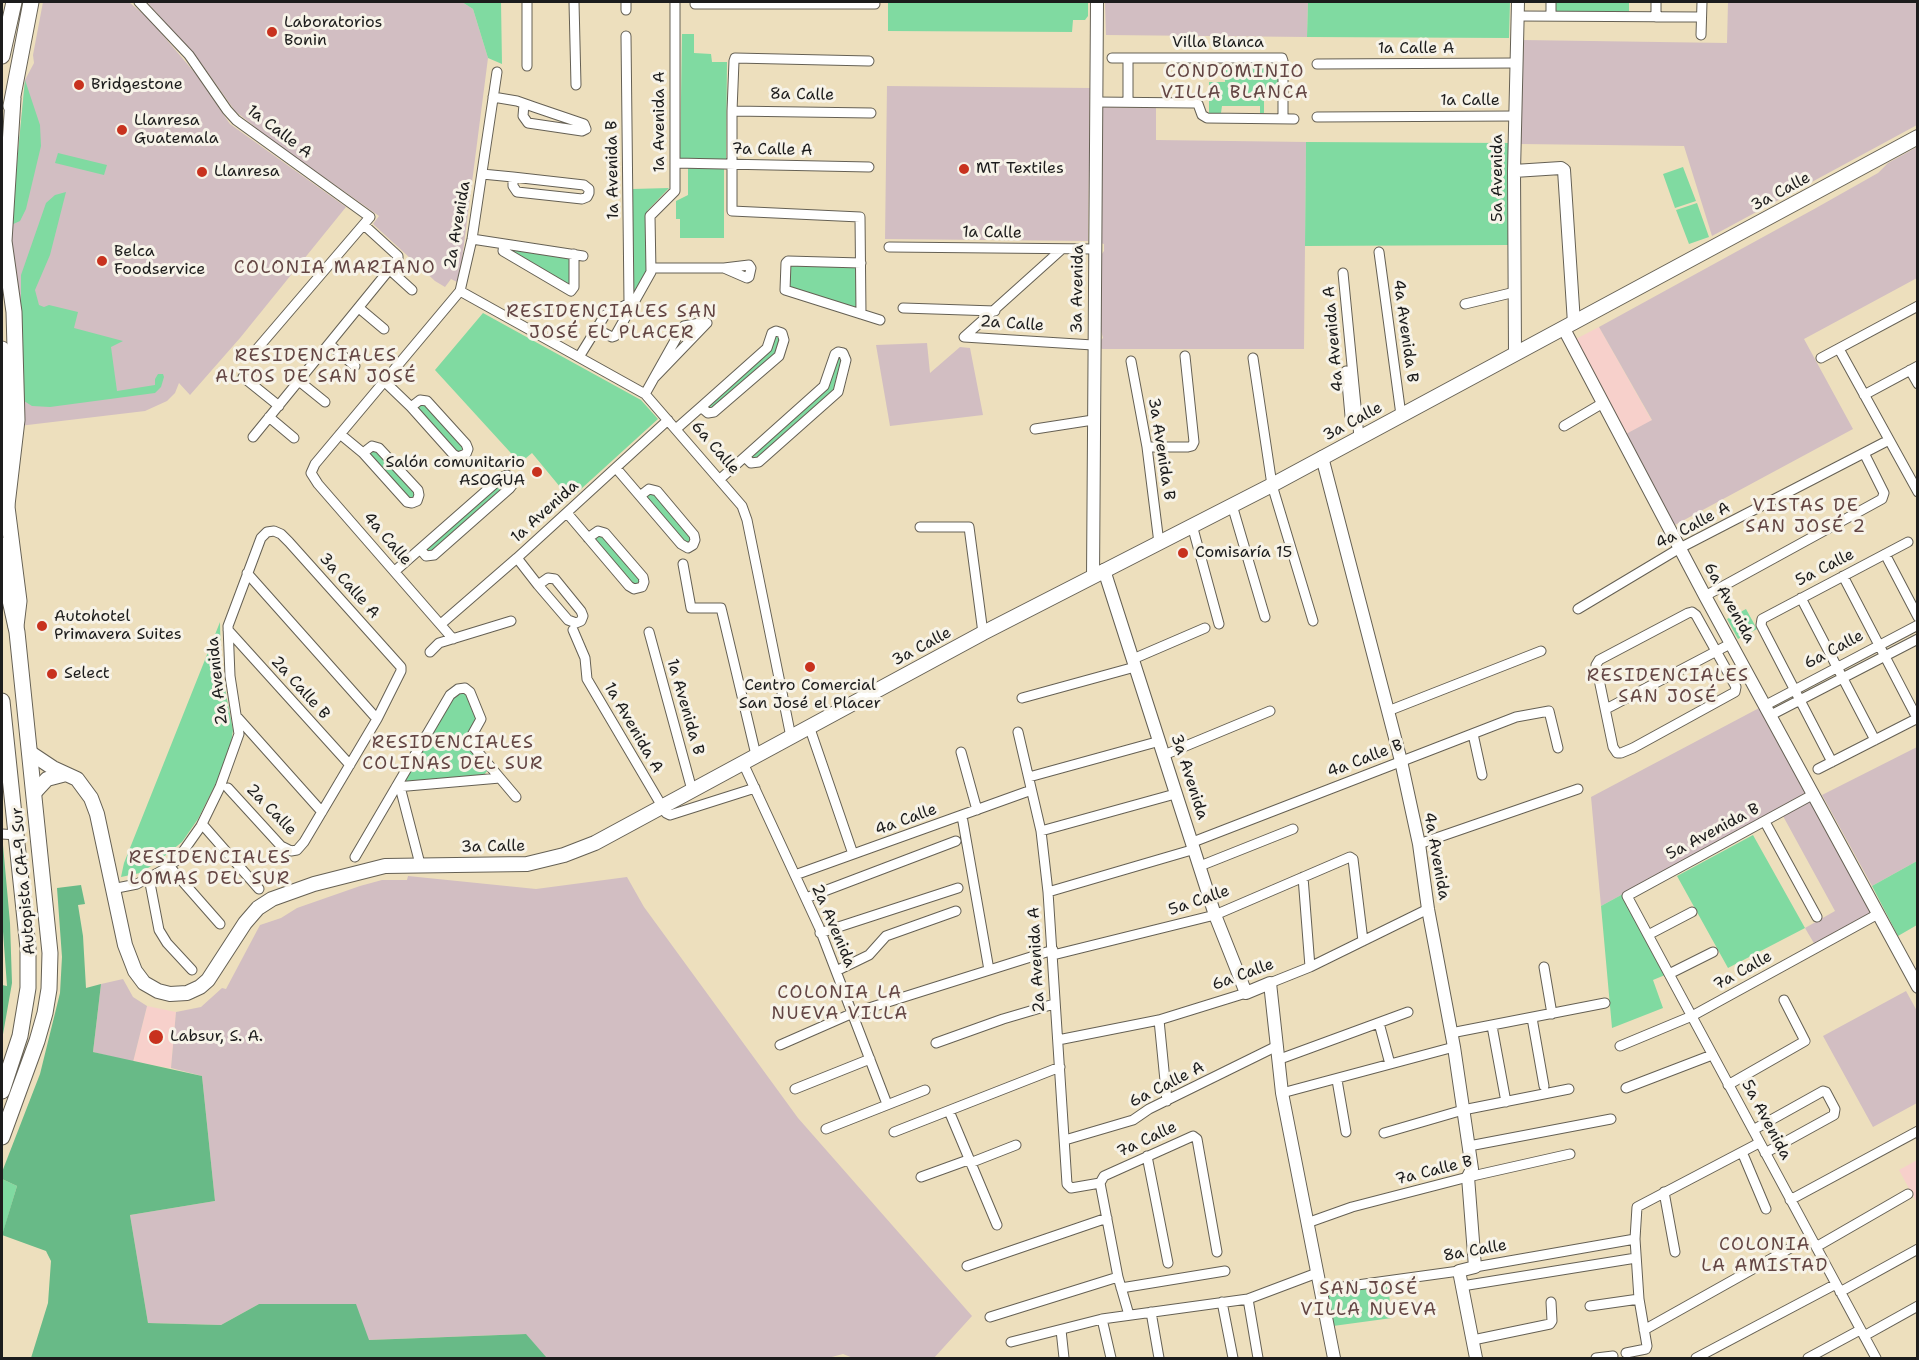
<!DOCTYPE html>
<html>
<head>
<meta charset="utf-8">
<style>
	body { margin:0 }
	#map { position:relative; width:1919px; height:1360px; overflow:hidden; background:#eddfbd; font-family:"Shantell Sans",sans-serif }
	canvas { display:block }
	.frame { position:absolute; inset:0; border:3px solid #1c1c1c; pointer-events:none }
</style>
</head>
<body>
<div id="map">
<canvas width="1919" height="1360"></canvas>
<div class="frame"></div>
</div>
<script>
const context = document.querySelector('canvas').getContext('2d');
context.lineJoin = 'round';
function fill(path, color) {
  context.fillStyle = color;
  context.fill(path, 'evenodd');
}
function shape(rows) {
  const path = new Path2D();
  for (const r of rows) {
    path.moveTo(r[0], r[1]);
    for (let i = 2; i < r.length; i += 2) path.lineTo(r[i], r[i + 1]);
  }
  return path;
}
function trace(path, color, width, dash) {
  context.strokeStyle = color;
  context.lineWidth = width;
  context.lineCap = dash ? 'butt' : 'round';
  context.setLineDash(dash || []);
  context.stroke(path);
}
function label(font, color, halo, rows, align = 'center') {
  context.font = font + ' "Shantell Sans",sans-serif';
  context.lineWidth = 6;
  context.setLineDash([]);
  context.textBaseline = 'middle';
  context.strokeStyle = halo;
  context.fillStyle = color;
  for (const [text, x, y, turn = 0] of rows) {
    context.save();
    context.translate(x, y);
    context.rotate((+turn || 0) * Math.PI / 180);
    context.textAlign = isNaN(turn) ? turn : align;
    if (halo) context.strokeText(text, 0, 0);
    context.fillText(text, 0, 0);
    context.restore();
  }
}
const built = shape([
	[1599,327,1652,421,1626,434,1574,340],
	[147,1006,176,1012,171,1068,133,1062],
	[1917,1160,1917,1203,1899,1170]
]);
const industrial = shape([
	[43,2,129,2,149,19,195,73,230,124,346,207,240,338,190,395,179,383,175,393,167,401,145,411,19,426,11,225,25,80,34,63,33,55],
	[147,2,462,2,473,9,488,58,459,283,451,279,445,287,435,281,373,224,379,216,270,139,235,111,201,63],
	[1105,2,1308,2,1307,37,1106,35],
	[1728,2,1917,2,1917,125,1712,236,1684,146,1521,144,1522,40,1727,43],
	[887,86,1090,88,1088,241,885,239],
	[1101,107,1156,108,1156,140,1306,142,1304,349,1102,349,1099,346,1099,342,1103,338,1100,327,1101,255,1104,251,1104,244,1100,243],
	[1917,147,1917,278,1804,339,1853,429,1673,526,1626,434,1652,420,1599,327,1816,208,1878,173,1888,163],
	[927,343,930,373,960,347,970,348,983,415,890,426,876,345],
	[1761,707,1806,794,1601,906,1591,797],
	[1917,747,1917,861,1872,886,1822,795],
	[1811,801,1871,913,1815,945,1805,928,1835,911,1783,816],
	[408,876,536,889,627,877,644,907,798,1118,972,1316,934,1358,853,1358,843,1354,828,1358,547,1358,525,1334,368,1340,355,1304,259,1304,221,1325,148,1323,130,1215,215,1201,202,1076,171,1068,176,1012,201,1007,222,988,226,989,260,925,281,918,297,908,360,886,382,880,407,880],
	[123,979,133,997,147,1006,133,1062,93,1052,101,984],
	[1906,991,1917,1011,1917,1103,1873,1127,1823,1036]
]);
const green = shape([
	[462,2,501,2,502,64,488,58,473,9],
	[888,2,1088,2,1088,16,1085,20,1073,20,1072,32,888,31],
	[1308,2,1510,2,1509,38,1307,37],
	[1556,2,1629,2,1629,12,1556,11],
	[682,34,694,34,694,53,711,54,712,62,727,62,726,161,680,160],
	[1225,66,1278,66,1278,92,1264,92,1264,113,1260,113,1260,106,1222,106,1221,113,1209,113,1209,82,1225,82],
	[25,80,40,125,41,146,26,209,20,221,11,225],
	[1306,142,1509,143,1508,245,1305,246],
	[58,153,107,165,104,175,55,163],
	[724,167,724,238,680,238,680,219,676,219,676,201,688,195,688,168],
	[1683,167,1696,201,1675,208,1663,174],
	[669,188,647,211,648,271,633,296,632,189],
	[66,192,50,255,35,290,39,305,44,307,49,305,78,312,74,328,123,341,111,347,117,391,155,385,155,379,158,374,163,374,164,377,161,387,155,393,50,407,32,406,24,401,21,392,21,275,46,203,55,195],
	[1697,203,1709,237,1689,244,1676,210],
	[504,244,574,254,574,287,503,251],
	[786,263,861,263,861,314,784,287],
	[483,313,641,400,658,419,570,499,532,453,520,463,435,370],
	[780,332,779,356,714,412,701,407,767,348,771,335],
	[843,353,838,392,759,462,745,457,824,386,835,354],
	[420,400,466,444,461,457,411,407],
	[372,446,418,490,412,503,363,453],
	[502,476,513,480,434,555,420,549],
	[649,489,694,535,688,548,640,496],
	[598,531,643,577,637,589,588,538],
	[1746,609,1757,629,1738,639,1727,619],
	[220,622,221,668,233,730,231,744,219,777,198,819,182,842,156,863,140,873,121,877,124,863],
	[464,692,470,697,476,720,466,744,488,770,482,777,407,782,406,779,456,694],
	[1753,835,1805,928,1728,968,1677,876],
	[1917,861,1917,925,1898,936,1872,886],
	[1623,894,1665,975,1653,980,1663,1008,1612,1028,1601,906],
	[2,1179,17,1186,2,1236],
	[1388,1286,1392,1318,1333,1326,1328,1294]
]);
const forest = shape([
	[3,845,10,923,12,983,2,1040,2,985,7,986,2,918],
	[81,885,85,904,78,905,83,936,86,988,101,984,93,1052,202,1076,215,1201,130,1215,148,1323,221,1325,259,1304,356,1304,369,1340,526,1334,547,1358,31,1358,48,1303,51,1261,46,1251,2,1235,17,1186,2,1179,2,1172,40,1074,60,993,62,957,57,888]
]);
const minor = shape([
	[139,2,189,55,227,110,236,120,370,217,257,349],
	[527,2,527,66],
	[574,2,576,85],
	[626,2,626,10],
	[695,4,875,4],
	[1518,16,1701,17],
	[1551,16,1551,2],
	[1656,17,1656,2],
	[1701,35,1702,2],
	[626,36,629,303],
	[1112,58,1282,58,1283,61,1283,119],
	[1128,58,1128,102],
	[1317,64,1516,63],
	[493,97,517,101,534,107,584,124,586,129,582,131,528,123,523,116,524,104],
	[1096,102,1194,103,1198,104,1202,115,1207,118,1294,119],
	[732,111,871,113],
	[1317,117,1515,116],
	[675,163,869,167],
	[482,174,513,177,584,185,589,189,589,193,587,197,582,199,517,192,513,186,513,177],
	[472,239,583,256],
	[504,244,503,251,571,291,574,287,574,254],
	[889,247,1095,249],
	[1379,252,1401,415],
	[861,263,788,261,786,263,785,290,880,320],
	[651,268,724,268,747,278,749,277,751,268,749,265,724,268],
	[390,270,412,290],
	[1343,273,1359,437],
	[460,291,645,394,742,506,747,520,791,737],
	[1465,304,1515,292],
	[359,308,384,329],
	[903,308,995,311],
	[861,314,860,217,732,211,732,111,734,61,735,58,869,61],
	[596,329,612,337,615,336,651,272,650,216,675,191,675,2],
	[964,337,1062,249],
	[964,337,1093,345],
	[329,344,355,366],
	[1839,349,1918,492],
	[579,357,605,315,634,301],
	[1253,358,1272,485,1313,621],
	[1821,358,1918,306],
	[1131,361,1147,447,1159,543],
	[1910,370,1918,384],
	[1346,371,1350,416,1353,423,1357,425],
	[243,377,279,406],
	[299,381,325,402],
	[384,381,411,407,453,454,458,457,466,454,468,449,466,444,427,401,420,400,411,407],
	[645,394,682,328,684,326,705,322,707,323,655,377],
	[1864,395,1918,366],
	[269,417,294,438],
	[1564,426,1603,403],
	[676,429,701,407,767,348,772,333,776,331,782,333,784,340,779,356,714,412,708,413,701,407],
	[1035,429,1093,420],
	[340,434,363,453,407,502,412,503,417,501,419,495,418,490,379,448,372,446,363,453],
	[253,437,398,259,398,256,364,225],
	[1147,447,1188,447,1192,446,1194,442,1185,356],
	[616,468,681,544,688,548,693,545,695,540,694,535,657,491,649,489,640,496],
	[720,479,824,386,835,354,838,352,843,353,846,360,838,392,759,462,751,463,745,457],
	[1232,505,1265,617],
	[567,513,629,586,634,589,642,587,644,582,643,577,605,533,598,531,588,538],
	[1192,525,1219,624],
	[920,527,969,527,983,633],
	[1885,554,1918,617],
	[517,558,538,585,568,620,576,623,581,621,583,616,581,611,555,579,548,578,538,585],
	[683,564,691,608,721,608,722,612,756,755],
	[395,571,502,477,507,475,511,478,513,484,510,488,434,555,426,556,420,549],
	[247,573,377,719],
	[1843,576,1917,718],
	[1705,596,1882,499,1884,493,1864,453],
	[1801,598,1875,740],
	[1578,609,1680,548,1889,440],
	[1692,612,1696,615,1736,687,1735,692,1633,748,1621,753,1617,753,1613,747,1596,665,1599,660,1688,613,1692,612],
	[441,624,517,558,668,420],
	[228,630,350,765],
	[573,630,585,658,587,679,666,813,670,815,755,788],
	[649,632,692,790],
	[453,639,318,484,311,473,315,464,460,291,472,239,497,72],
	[430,652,439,643,511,621],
	[1133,659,1205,628],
	[1022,698,1135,667],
	[1766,705,1918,625],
	[1606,709,1732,643],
	[1388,711,1541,651],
	[1771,715,1918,639],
	[238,718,322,812],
	[809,726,853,854],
	[1018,732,1041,831,1048,892,1067,1184,1071,1188,1100,1183,1104,1176,1193,1136,1197,1139,1217,1252],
	[1473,734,1482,775],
	[961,752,977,810],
	[1164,755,1270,711],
	[1832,762,1761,625,1762,619,1908,542],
	[743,763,819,927,887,1104],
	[1818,769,1918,718],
	[1029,777,1160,741],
	[396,787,500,778],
	[400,787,420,864],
	[1814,794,1627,896,1876,1358],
	[962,816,989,970],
	[1765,822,1817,917],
	[202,824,259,889],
	[1041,831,1175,794],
	[2,834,17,835],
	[1193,842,1516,717,1549,711,1558,748],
	[1419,844,1578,789],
	[355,857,450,695,458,689,465,688,470,692,481,719,471,737,472,745,516,797],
	[169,866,220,924],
	[1200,866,1293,829],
	[795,875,1026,792],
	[1303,877,1310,967],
	[149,878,159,930,167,943,192,970],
	[112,889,137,884,163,870,177,860,201,826,220,787,239,734,230,676,228,626,261,538,267,532,274,531,281,534,289,542,401,667,401,671,377,719,304,842,297,850,291,851,281,846,228,788],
	[1048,892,1195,849],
	[806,898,956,841],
	[820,933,958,888],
	[1648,935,1692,912],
	[1053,955,1215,915,1350,857,1353,859,1363,941],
	[1544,967,1552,1014],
	[836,971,869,955,886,936,956,911],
	[1669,974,1713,952],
	[1270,983,1310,967,1428,909],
	[1532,1018,1544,1086],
	[1159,1020,1167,1101],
	[1379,1023,1390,1064],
	[1492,1026,1506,1102],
	[1451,1033,1605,1003],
	[1058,1040,1159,1020,1246,993],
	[936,1043,1003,1019,1054,1004],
	[780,1045,853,1013,1053,950],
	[1620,1046,1692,1016,1878,914],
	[1280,1059,1408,1012],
	[1337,1080,1346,1132],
	[1728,1085,1805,1041,1784,1000],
	[1626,1088,1712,1055],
	[795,1089,870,1059],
	[1282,1093,1454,1047],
	[949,1111,997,1225],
	[826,1129,925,1090],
	[1753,1130,1823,1091,1826,1092,1835,1109,1834,1115,1765,1153],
	[894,1132,1060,1067],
	[1384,1133,1463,1110,1569,1089],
	[1065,1140,1133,1120,1149,1109,1277,1046],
	[1469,1146,1611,1119],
	[1742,1152,1766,1209],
	[1147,1156,1168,1263],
	[970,1163,1016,1145],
	[921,1177,968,1160],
	[1100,1183,1118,1277,1129,1315],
	[1664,1192,1675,1252],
	[1790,1200,1918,1131],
	[1307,1223,1352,1207,1468,1177,1570,1154],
	[1816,1247,1908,1194],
	[967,1266,1107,1218],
	[1475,1267,1635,1239],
	[1462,1286,1636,1258],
	[1121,1288,1225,1271],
	[1321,1290,1459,1271],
	[1840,1292,1918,1249],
	[1248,1299,1258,1358],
	[1222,1302,1233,1358],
	[1590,1306,1639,1299],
	[1151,1312,1159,1358],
	[990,1317,1118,1277],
	[1102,1319,1111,1358],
	[1061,1330,1064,1358],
	[1644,1330,1810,1237],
	[1864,1336,1918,1306],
	[1473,1340,1550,1324,1552,1321,1551,1302],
	[1011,1342,1102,1319,1248,1299,1317,1273],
	[1626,1353,1646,1349,1647,1346,1639,1299,1635,1239,1637,1207,1759,1143],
	[1596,1358,1613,1356],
	[1696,1358,1836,1284],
	[1808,1358,1860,1330]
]);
const tertiary = shape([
	[1514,171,1561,168,1564,170,1574,323],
	[1564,329,1705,596,1918,987],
	[1515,354,1514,171,1518,2],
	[1322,457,1401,761,1419,844,1428,909,1454,1047,1472,1169,1468,1177,1475,1267,1459,1271,1476,1358],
	[1104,570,1215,915,1246,993,1270,983,1282,1093,1334,1358],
	[1093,577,1097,2]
]);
const secondary = shape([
	[29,752,53,768,77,779,91,798,97,814,125,945,135,971,144,983,158,991,170,994,187,993,200,987,208,980,245,923,258,908,272,899,314,884,385,866,527,864,564,855,595,843,983,633,1272,485,1918,137],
	[34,793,47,779,66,774]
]);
const primary = shape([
	[2,349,4,362,6,499,19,601,16,626]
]);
const trunk = shape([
	[2,56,14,2],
	[11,106,31,2],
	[7,505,17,420,14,312,4,241,13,98],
	[2,545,8,591,17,632,50,953,49,989,45,1013,37,1041,2,1137],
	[2,701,28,948,28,988,20,1036,2,1091]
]);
const markers = [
	[272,32,6,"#c8321e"],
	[79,85,6,"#c8321e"],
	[122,130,6,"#c8321e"],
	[964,169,6,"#c8321e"],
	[202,172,6,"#c8321e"],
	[102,261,6,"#c8321e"],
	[537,472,6,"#c8321e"],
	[1183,553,6,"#c8321e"],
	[42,626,6,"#c8321e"],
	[810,667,6,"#c8321e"],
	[52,674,6,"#c8321e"],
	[156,1037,8,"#c8321e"]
];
const poiNames = [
	["Laboratorios",284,23],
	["Bonin",284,41],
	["Bridgestone",91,85],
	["Llanresa",134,121],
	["Guatemala",134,139],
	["MT Textiles",976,169],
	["Llanresa",214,172],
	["Belca",114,252],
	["Foodservice",114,270],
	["Salón comunitario",525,463,"right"],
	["ASOGUA",525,481,"right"],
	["Comisaría 15",1195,553],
	["Autohotel",54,617],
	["Primavera Suites",54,635],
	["Select",64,674],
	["Centro Comercial",810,686,"center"],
	["San José el Placer",810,704,"center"],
	["Labsur, S. A.",170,1037]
];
const streetNames = [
	["Villa Blanca",1218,43],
	["1a Calle A",1416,49],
	["8a Calle",802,95,1],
	["1a Calle",1470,101],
	["1a Avenida A",660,122,-90],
	["1a Calle A",279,132,37],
	["7a Calle A",772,150,1],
	["1a Avenida B",613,170,-91],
	["5a Avenida",1498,178,-90],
	["3a Calle",1781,192,-28],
	["2a Avenida",458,225,-80],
	["1a Calle",992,233,1],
	["3a Avenida",1078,289,-89],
	["2a Calle",1012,324,4],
	["4a Avenida B",1405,331,82],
	["4a Avenida A",1334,339,-95],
	["3a Calle",1353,422,-28],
	["6a Calle",715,448,49],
	["3a Avenida B",1161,449,81],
	["1a Avenida",545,512,-42],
	["4a Calle A",1693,526,-28],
	["4a Calle",387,539,49],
	["5a Calle",1825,568,-27],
	["3a Calle A",349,586,48],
	["6a Avenida",1729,603,61],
	["3a Calle",922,647,-28],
	["6a Calle",1834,650,-28],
	["2a Avenida",218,681,-96],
	["2a Calle B",300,688,48],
	["1a Avenida B",685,707,74],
	["1a Avenida A",633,728,60],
	["4a Calle B",1365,759,-21],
	["3a Avenida",1189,777,72],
	["2a Calle",271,810,46],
	["4a Calle",906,820,-20],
	["5a Avenida B",1713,832,-28],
	["3a Calle",493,847,-1],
	["4a Avenida",1436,856,80],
	["Autopista CA-9 Sur",24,881,-95],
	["5a Calle",1199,901,-19],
	["2a Avenida",833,926,67],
	["2a Avenida A",1037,960,-93],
	["7a Calle",1743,971,-29],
	["6a Calle",1243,975,-20],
	["6a Calle A",1167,1085,-27],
	["5a Avenida",1766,1120,62],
	["7a Calle",1147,1140,-25],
	["7a Calle B",1434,1171,-14],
	["8a Calle",1475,1251,-10]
];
const neighbourhoodNames = [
	["CONDOMINIO",1235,72],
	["VILLA BLANCA",1235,93],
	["COLONIA MARIANO",335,268],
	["RESIDENCIALES SAN",612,312],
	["JOSÉ EL PLACER",612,333],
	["RESIDENCIALES",316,356],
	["ALTOS DE SAN JOSÉ",316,377],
	["VISTAS DE",1806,506],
	["SAN JOSÉ 2",1806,527],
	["RESIDENCIALES",1668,676],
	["SAN JOSÉ",1668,697],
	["RESIDENCIALES",453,743],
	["COLINAS DEL SUR",453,764],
	["RESIDENCIALES",210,858],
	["LOMAS DEL SUR",210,879],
	["COLONIA LA",840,993],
	["NUEVA VILLA",840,1014],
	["COLONIA",1765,1245],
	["LA AMISTAD",1765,1266],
	["SAN JOSÉ",1369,1289],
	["VILLA NUEVA",1369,1310]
];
fill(built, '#f7d0cb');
fill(industrial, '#d2bec2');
fill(green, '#80daa1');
fill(forest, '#68ba87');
trace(minor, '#656054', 11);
trace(tertiary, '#656054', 14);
trace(secondary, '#656054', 16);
trace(primary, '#656054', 17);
trace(trunk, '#656054', 17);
trace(minor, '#fff', 9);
trace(tertiary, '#fff', 12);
trace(secondary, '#fff', 14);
trace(primary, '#fff', 15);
trace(trunk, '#fff', 15);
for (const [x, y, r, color] of markers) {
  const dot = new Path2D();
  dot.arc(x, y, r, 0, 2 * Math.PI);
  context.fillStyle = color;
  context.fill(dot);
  trace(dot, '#f7f3e8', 2);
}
label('16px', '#1c1c1c', '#f7f3e8', poiNames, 'left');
label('16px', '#1c1c1c', '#f7f3e8', streetNames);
context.letterSpacing = '1.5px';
label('18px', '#634543', '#f7f3e8', neighbourhoodNames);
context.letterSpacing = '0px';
</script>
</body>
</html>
